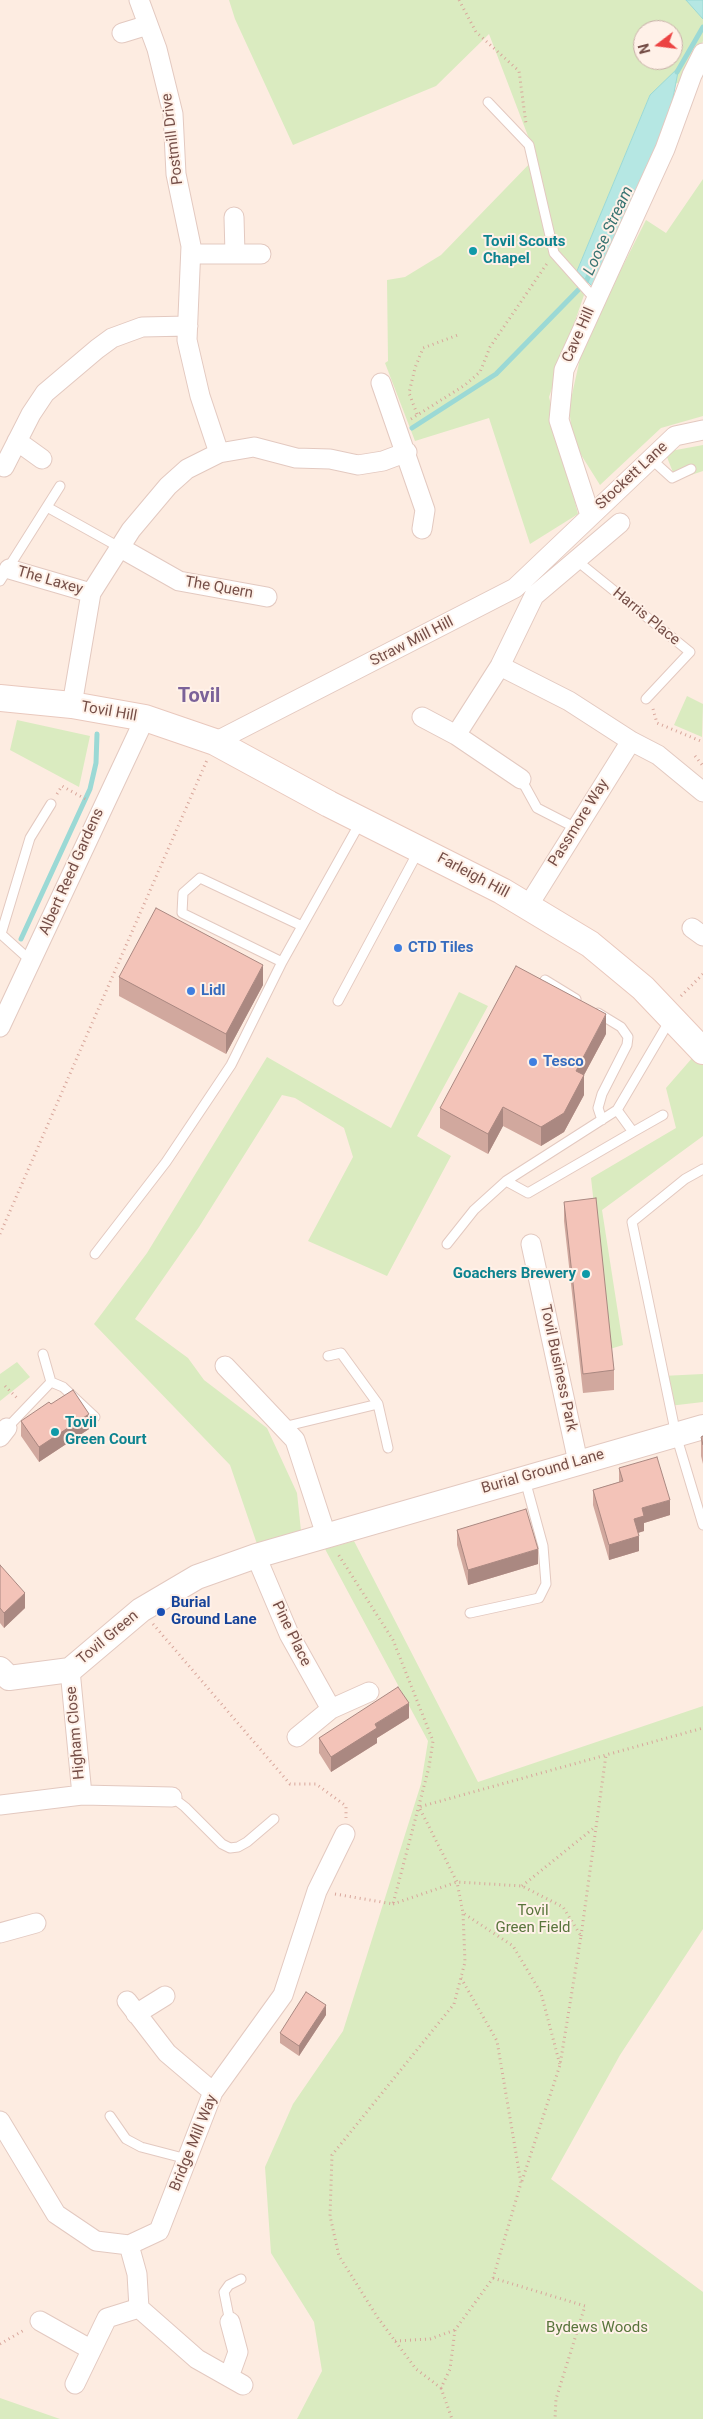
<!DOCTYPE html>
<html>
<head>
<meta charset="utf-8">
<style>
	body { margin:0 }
	#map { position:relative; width:703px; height:2419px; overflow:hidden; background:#fdece1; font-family:Roboto,sans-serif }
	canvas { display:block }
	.north { position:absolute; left:633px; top:20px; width:50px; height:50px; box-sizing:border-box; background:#fff1e8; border:1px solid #c8b0a8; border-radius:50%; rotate:255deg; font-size:14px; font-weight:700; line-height:20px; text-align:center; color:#754e47 }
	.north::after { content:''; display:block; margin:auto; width:18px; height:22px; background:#ec4342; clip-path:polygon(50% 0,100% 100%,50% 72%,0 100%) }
</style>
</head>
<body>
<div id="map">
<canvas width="703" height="2419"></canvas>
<div class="north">N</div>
</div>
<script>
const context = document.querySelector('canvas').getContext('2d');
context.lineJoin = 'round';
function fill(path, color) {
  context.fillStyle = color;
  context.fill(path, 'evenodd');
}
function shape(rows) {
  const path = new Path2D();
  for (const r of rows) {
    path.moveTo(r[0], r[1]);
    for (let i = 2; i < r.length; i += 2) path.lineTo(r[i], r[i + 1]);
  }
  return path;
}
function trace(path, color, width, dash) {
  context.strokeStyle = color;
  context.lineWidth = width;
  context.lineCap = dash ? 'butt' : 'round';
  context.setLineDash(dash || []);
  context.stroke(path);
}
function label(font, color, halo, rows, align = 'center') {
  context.font = font + ' Roboto,sans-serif';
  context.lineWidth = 4;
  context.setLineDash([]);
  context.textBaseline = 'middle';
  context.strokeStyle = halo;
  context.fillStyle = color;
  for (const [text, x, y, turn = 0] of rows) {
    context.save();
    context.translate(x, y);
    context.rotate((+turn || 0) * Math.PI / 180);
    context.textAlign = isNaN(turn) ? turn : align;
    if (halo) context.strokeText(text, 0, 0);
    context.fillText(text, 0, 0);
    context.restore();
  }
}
const green = shape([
	[229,0,703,0,703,41,682,81,650,95,577,271,584,295,549,397,578,514,530,544,489,418,415,441,385,363,388,361,387,280,405,277,441,255,536,157,489,34,436,86,293,145,235,19],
	[643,30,673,30,673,60,643,60],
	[703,179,703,416,661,428,600,485,573,442,569,408,583,345,646,220,666,233],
	[703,445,703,471,676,480,665,452],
	[687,696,703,704,702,737,674,725],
	[17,720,90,736,79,787,10,750],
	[459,992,488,1006,417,1136,451,1156,387,1276,308,1241,353,1157,344,1128,295,1098,282,1095,199,1227,135,1319,188,1358,204,1380,267,1428,297,1493,301,1531,257,1544,230,1465,94,1324,147,1253,267,1057,391,1128],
	[693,1057,703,1060,703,1136,602,1210,623,1345,610,1349,591,1178,676,1128,666,1088],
	[17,1362,30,1377,0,1401,0,1374],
	[703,1374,703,1402,669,1406,662,1376],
	[354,1541,478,1782,703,1706,703,1929,620,2055,551,2179,703,2292,703,2419,297,2419,322,2371,314,2322,271,2253,265,2167,293,2104,343,2031,421,1784,428,1741,325,1549],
	[0,2398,60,2419,0,2419]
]);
const water = shape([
	[686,0,703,0,703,19,686,0],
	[679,67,670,113,595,289,577,271,650,95,679,67]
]);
const stream = shape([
	[677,72,703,27],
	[412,428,496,374,586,282,589,275],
	[21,939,90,789,96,763,97,734]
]);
const path = shape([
	[459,0,476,32,519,71,526,124],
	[417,414,409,393,415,368,423,348,458,335],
	[411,419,465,385,480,372,490,347,548,262],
	[653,709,657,723,703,742],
	[695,756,703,766],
	[57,794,62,786,87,800],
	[681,996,703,974],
	[0,1234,207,760],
	[5,1386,19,1400],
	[153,1624,290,1784,316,1784,346,1806,346,1818],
	[522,1886,595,1827],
	[335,1894,393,1904,429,1767,433,1741,393,1640,338,1554],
	[393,1904,457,1882,522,1886,563,1907,581,1936,560,2065,541,1993,513,1946,463,1913,457,1882,419,1807,703,1728],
	[581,1936,606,1755],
	[461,1978,497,2041,521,2183,493,2278,455,2330,450,2369,441,2388,416,2369,378,2318,339,2256,330,2216,332,2155,454,2004,465,1962,463,1913],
	[522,2181,560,2065],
	[493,2278,585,2306,556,2399,555,2419],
	[395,2341,430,2339,455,2330],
	[0,2344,26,2329],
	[441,2388,452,2419]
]);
const service = shape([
	[488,102,529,145,554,253,595,299],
	[650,458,672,478,691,469],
	[47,507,119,547],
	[576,560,690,652,646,699],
	[0,581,60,486],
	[521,779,537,808,576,828],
	[32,962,1,934,30,838,51,804],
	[282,962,182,913,183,893,200,878,302,926],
	[545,980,576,999],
	[338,1001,419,850],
	[598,1013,621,1027,628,1037,627,1045,602,1094,598,1108,602,1120],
	[633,1132,663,1115],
	[703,1169,685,1179,632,1222,676,1435,703,1525],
	[506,1181,528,1193,633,1132,617,1110],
	[447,1244,474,1210,506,1181,617,1110,670,1020],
	[95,1254,166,1162,231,1065,282,962,361,821],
	[43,1354,51,1382],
	[378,1404,388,1448],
	[283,1427,378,1404,341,1353,328,1356],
	[7,1428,51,1382,63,1387,95,1417],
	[470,1613,539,1598,546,1584,543,1546,525,1480],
	[172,1797,185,1807,222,1844,230,1848,238,1847,247,1842,274,1819],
	[110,2116,126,2139,141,2147,187,2159],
	[230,2322,224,2292,229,2285,241,2279]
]);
const minor = shape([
	[139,0,157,49,173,114,176,174,191,246,187,340,200,396,219,453],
	[122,33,148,25],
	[234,217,235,254],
	[191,254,261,254],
	[381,383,425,510,422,529],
	[17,441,42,459],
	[4,467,31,414,45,393,97,349,112,338,142,327,188,326],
	[590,515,559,420,564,370,665,149,692,75,703,53],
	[119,547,179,581,267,597],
	[9,569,91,593],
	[500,666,569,701,631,741],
	[72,705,91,593,131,530,168,486,187,469,219,453,254,447,296,458,330,459,358,465,383,461,407,452],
	[422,717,456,735,521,779],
	[456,735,500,666,534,596,620,523],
	[215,742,515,588,675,436,703,430],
	[528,906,631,741,658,755,703,792],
	[692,928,703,936],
	[0,1027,145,718],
	[531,1244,578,1462],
	[225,1366,295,1440,326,1535],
	[0,1437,7,1428],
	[256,1556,289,1634,331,1709],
	[70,1670,82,1795],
	[297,1737,331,1709,369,1692],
	[0,1805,82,1795,172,1797],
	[0,1933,36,1923],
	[127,2001,167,2053,213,2092],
	[136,2014,165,1996],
	[0,2121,56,2214,96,2241,129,2245,159,2231,213,2092,283,1995,317,1891,345,1834],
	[129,2245,137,2274,139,2308,197,2359,243,2385],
	[40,2321,90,2349],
	[229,2377,238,2352,230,2322],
	[75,2384,107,2318,139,2308]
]);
const tertiary = shape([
	[0,1669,9,1678,70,1670,141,1610,197,1577,256,1556,703,1427]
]);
const secondary = shape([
	[0,698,72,705,145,718,215,742,329,804,502,891,590,944,643,988,703,1051]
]);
const wall = shape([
	[119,977,263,985,226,1054,119,996],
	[606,1034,584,1075,584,1095,564,1132,541,1146,503,1126,488,1154,440,1128,440,1108],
	[564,1202,614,1370,614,1390,583,1393,564,1221],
	[21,1421,89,1429,39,1462,21,1436],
	[703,1436,703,1464,701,1456,701,1437],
	[619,1468,670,1515,644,1523,644,1531,638,1533,639,1551,609,1560,593,1505,593,1490,619,1482],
	[457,1530,538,1564,468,1585,457,1545],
	[0,1565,25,1608,4,1628,0,1623],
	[409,1718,377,1738,377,1743,331,1772,319,1753,319,1738],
	[326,2015,299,2056,280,2043,280,2033]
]);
const shadedWall = shape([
	[263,965,263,985,226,1054,226,1034],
	[606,1014,606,1034,584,1075,584,1095,564,1132,541,1146,541,1127,576,1071],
	[503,1107,503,1126,488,1154,488,1134],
	[89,1414,89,1429,39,1462,39,1447],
	[670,1500,670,1515,644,1523,644,1531,634,1534,634,1519,642,1508],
	[639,1536,639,1551,609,1560,609,1545],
	[538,1549,538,1564,468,1585,468,1570],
	[25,1593,25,1608,4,1628,4,1613],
	[409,1703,409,1718,377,1738,377,1743,331,1772,331,1757,375,1724],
	[326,2005,326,2015,299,2056,299,2046]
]);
const building = shape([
	[156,908,263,965,226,1034,119,977,156,908],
	[516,966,606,1014,576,1071,584,1075,564,1113,541,1127,503,1107,488,1134,440,1108,516,966],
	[596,1198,614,1370,583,1374,564,1202,596,1198],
	[73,1390,89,1414,39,1447,21,1421,49,1402,51,1404,73,1390],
	[703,1436,703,1445,701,1437,703,1436],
	[657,1457,670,1500,642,1508,644,1516,634,1519,639,1536,609,1545,593,1490,623,1481,619,1468,657,1457],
	[526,1509,538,1549,468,1570,457,1530,526,1509],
	[0,1565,25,1593,4,1613,0,1608,0,1565],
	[398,1687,409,1703,375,1724,377,1728,331,1757,319,1738,398,1687],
	[306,1992,326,2005,299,2046,280,2033,306,1992]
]);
const markers = [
	[473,251,5,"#0f9aa8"],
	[398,948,5,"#3f7fe0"],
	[191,991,5,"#3f7fe0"],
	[533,1062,5,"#3f7fe0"],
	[586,1274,5,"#0f9aa8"],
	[55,1432,5,"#0f9aa8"],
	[161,1612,5,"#1a4fb4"]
];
const streetNames = [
	["Postmill Drive",173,139,-97],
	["Cave Hill",579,335,-66],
	["Stockett Lane",632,476,-43],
	["The Laxey",50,581,16],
	["The Quern",219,588,10],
	["Harris Place",646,617,39],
	["Straw Mill Hill",412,642,-27],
	["Tovil Hill",109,712,10],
	["Passmore Way",579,823,-58],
	["Albert Reed Gardens",72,872,-66],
	["Farleigh Hill",473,876,28],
	["Tovil Business Park",558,1368,78],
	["Burial Ground Lane",543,1472,-16],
	["Pine Place",291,1634,64],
	["Tovil Green",108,1638,-40],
	["Higham Close",76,1733,-95],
	["Bridge Mill Way",194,2143,-68]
];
const cultureNames = [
	["Tovil Scouts",483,242],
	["Chapel",483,259],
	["Goachers Brewery",576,1274,"right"],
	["Tovil",65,1423],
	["Green Court",65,1440]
];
const shopNames = [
	["CTD Tiles",408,948],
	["Lidl",201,991],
	["Tesco",543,1062]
];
const transitNames = [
	["Burial",171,1603],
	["Ground Lane",171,1620]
];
const parkNames = [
	["Tovil",533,1911],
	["Green Field",533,1928],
	["Bydews Woods",597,2328]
];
const waterNames = [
	["Loose Stream",609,231,-65]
];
const districtNames = [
	["Tovil",199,697]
];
fill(green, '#daebc0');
fill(water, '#b5e7e3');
trace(water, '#9bd9d5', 1);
trace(stream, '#9bd9d5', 5);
trace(service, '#e3c9c0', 11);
trace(minor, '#e3c9c0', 21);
trace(tertiary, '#e3c9c0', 26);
trace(secondary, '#e9c8bd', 28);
trace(path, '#d8a69b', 3, [1, 4]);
trace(service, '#fff', 9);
trace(minor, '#fff', 19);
trace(tertiary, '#fff', 24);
trace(secondary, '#fff', 26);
fill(wall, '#d1a89e');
fill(shadedWall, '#aa8881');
fill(building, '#f3c3b8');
trace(building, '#aa8881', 1);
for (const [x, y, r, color] of markers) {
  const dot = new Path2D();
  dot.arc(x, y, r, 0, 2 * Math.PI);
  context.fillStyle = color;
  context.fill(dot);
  trace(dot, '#fff1e8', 2);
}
label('15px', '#754e47', '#fff1e8', streetNames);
label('bold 15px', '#0d838f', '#fff1e8', cultureNames, 'left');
label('bold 15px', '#366cbe', '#fff1e8', shopNames, 'left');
label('bold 15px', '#164399', '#fff1e8', transitNames, 'left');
label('15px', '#59753c', '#fff1e8', parkNames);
label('italic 16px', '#387472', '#fff1e8', waterNames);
label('bold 20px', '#7b6299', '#fff1e8', districtNames);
</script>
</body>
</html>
